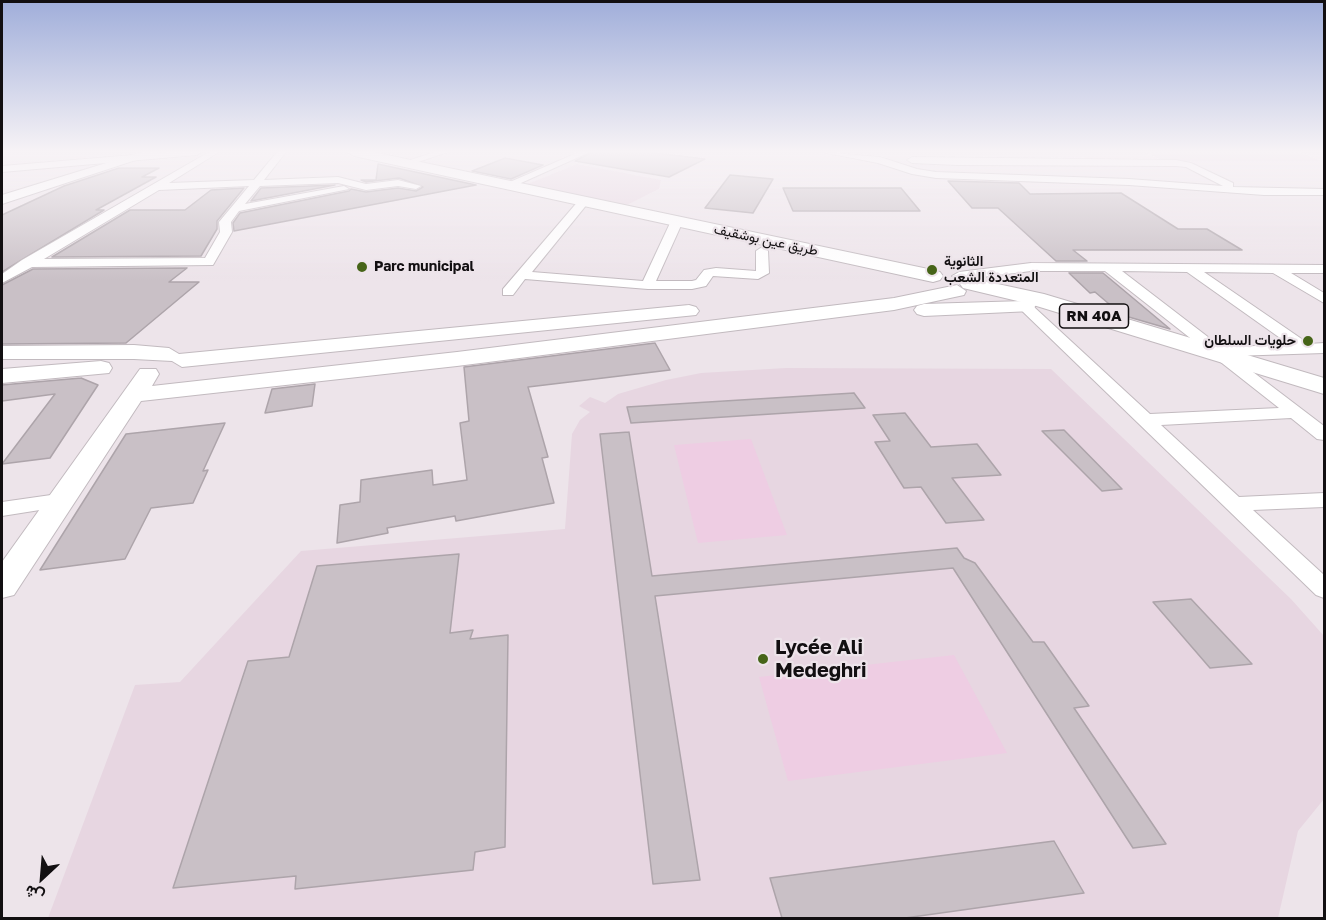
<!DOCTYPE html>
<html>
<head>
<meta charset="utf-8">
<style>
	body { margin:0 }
	#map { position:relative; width:1326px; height:920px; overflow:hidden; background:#ede4ea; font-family:"Golos Text",Vazirmatn,sans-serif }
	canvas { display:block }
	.frame { position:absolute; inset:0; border:3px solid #120f11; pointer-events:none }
	.north { position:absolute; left:12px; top:848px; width:60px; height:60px; -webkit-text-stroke:4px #ede4ea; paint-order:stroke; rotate:206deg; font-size:16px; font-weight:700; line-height:24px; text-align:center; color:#120f11 }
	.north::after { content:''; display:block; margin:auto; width:21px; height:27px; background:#120f11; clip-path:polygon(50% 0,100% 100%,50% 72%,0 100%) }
</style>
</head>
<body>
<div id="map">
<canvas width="1326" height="920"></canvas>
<div class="frame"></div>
<div class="north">ش</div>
</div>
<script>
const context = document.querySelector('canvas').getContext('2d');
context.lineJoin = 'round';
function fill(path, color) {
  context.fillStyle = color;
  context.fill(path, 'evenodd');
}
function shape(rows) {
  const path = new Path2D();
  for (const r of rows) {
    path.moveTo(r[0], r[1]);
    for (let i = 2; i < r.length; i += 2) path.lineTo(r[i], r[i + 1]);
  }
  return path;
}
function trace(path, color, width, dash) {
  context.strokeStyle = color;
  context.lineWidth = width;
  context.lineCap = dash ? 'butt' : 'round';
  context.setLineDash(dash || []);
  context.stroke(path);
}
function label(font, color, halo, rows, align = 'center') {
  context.font = font + ' "Golos Text",Vazirmatn,sans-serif';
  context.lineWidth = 4.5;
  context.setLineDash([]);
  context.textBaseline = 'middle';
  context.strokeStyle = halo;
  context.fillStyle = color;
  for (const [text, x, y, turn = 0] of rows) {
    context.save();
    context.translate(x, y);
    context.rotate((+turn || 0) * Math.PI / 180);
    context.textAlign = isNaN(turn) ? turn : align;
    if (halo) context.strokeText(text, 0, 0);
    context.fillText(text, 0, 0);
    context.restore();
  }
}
const built = shape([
	[1144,152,1299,152,1322,161,1164,161],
	[577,164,661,180,659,189,625,206,525,185],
	[786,368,1051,369,1291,599,1324,636,1324,799,1298,831,1278,918,48,918,135,685,180,682,301,551,565,529,572,434,580,420,590,412,579,406,590,397,605,403,618,394,666,380,701,373]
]);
const green = shape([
	[751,439,787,535,698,543,674,445],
	[954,655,1007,753,788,781,759,677]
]);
const building = shape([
	[592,152,649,152,705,159,669,177,575,161,592,152],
	[505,158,543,165,511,179,472,171,505,158],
	[378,164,476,185,234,231,233,223,240,213,349,191,351,189,366,192,398,188,416,191,423,187,399,178,366,182,361,180,376,180,378,164],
	[119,168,159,168,142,177,156,177,96,210,104,210,2,272,2,215,64,186,119,168],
	[730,175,773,179,753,213,705,208,730,175],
	[948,181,1019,183,1030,194,1121,193,1178,229,1207,229,1242,250,1073,250,1087,261,1056,261,998,208,972,208,948,181],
	[335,185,251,201,261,188,335,185],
	[244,188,217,221,217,229,201,256,52,257,130,210,185,210,211,190,244,188],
	[783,188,901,188,920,211,793,211,783,188],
	[187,268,169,282,199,282,126,343,2,344,2,285,33,269,187,268],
	[1069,273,1103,273,1170,329,1122,315,1095,292,1090,293,1069,273],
	[655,343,670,370,528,387,548,457,542,458,554,503,456,521,455,516,387,528,388,533,337,543,340,505,360,502,361,480,432,470,433,485,467,480,460,423,469,421,464,367,655,343],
	[81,378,98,385,50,458,2,464,55,394,2,401,2,385,81,378],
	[315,384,312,406,265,413,272,389,315,384],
	[854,393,865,408,631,423,627,407,854,393],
	[905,413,931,447,977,444,1001,475,952,478,984,520,946,523,921,487,904,488,875,442,890,441,873,415,905,413],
	[225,423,203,471,208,470,193,503,151,508,125,559,40,570,126,434,225,423],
	[1064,430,1122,489,1102,491,1042,431,1064,430],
	[629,432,652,576,957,548,964,558,975,563,1033,642,1044,642,1089,706,1074,708,1166,844,1133,848,953,568,655,596,700,880,653,884,600,434,629,432],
	[459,554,450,633,473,630,470,639,508,635,505,847,475,852,473,870,295,889,296,876,173,888,248,661,289,657,317,566,459,554],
	[1191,599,1252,664,1210,668,1153,602,1191,599],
	[1054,841,1084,893,905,918,782,918,770,878,1054,841]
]);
const street = shape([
	[168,152,201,152,197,155,2,172,2,166,168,152],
	[209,152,219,152,169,183,254,180,277,152,286,152,264,180,338,177,366,184,398,180,421,186,416,189,398,186,366,190,338,183,260,186,245,204,344,186,349,189,239,211,231,222,232,232,213,265,32,267,2,283,2,274,22,260,209,152],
	[249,186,219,222,220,232,205,258,44,259,159,190,249,186],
	[435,152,448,152,406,166,401,163,435,152],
	[579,152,590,152,512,187,503,185,579,152],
	[821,152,880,157,917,169,936,172,1129,179,1223,186,1186,167,1176,166,957,165,912,163,907,160,912,157,1176,160,1191,163,1233,183,1233,187,1324,189,1324,195,1264,195,1129,185,936,178,912,174,878,163,821,152],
	[584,198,589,201,588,203,532,272,643,281,671,221,677,218,683,221,656,281,692,281,696,280,704,270,716,268,756,271,756,251,762,247,768,251,769,273,758,279,713,276,706,286,692,289,648,289,525,279,513,295,503,295,503,289,580,199,584,198],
	[1031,263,1324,265,1324,273,1291,273,1324,293,1324,303,1273,273,1204,272,1309,344,1324,343,1324,353,1232,356,1324,426,1324,440,1317,439,1291,418,1161,425,1239,497,1324,493,1324,507,1253,510,1324,575,1324,598,1316,595,1018,307,1031,296,1041,296,1043,299,1034,307,1150,414,1279,408,1105,271,1031,271,959,280,952,276,959,272,1031,263],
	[1122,271,1187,272,1290,345,1221,347,1122,271],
	[58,494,65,496,68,501,65,506,2,516,2,502,58,494]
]);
const secondary = shape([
	[142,152,160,152,2,204,2,195,142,152],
	[957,285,966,291,964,295,894,310,457,366,141,401,14,595,2,598,2,562,140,369,156,369,159,374,152,386,457,352,894,298,957,285],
	[1025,301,1032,303,1035,307,1032,311,924,316,917,314,914,310,917,306,924,304,1025,301],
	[689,305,696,307,699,311,696,315,182,367,172,361,134,359,2,359,2,346,134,345,169,348,179,354,689,305],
	[101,361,109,363,112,368,109,373,2,383,2,369,101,361]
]);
const primary = shape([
	[347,152,373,152,933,270,940,272,943,276,940,280,933,282,354,156,347,152],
	[970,278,1044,294,1324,378,1324,394,1030,304,963,288,960,284,963,280,970,278]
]);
const markers = [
	[362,267,6,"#466418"],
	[932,270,6,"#466418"],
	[1308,341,6,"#466418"],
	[763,659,6,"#466418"]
];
const farStreetnames = [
	["طريق عين بوشقيف",766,240,12]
];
const farPoinames = [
	["الثانوية",944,262],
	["المتعددة الشعب",944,278],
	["Parc municipal",374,267],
	["حلويات السلطان",1296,341,"right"]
];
const shields = [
	[1094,316,69]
];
const shieldNames = [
	["RN 40A",1094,316]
];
const nearPoinames = [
	["Lycée Ali",775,648],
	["Medeghri",775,671]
];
fill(built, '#e7d6e1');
fill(green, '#eecde3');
fill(building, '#c9c0c6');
trace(building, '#ada4aa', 1.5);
trace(street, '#c2babf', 2);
trace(secondary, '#c2babf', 2);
trace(primary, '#c2babf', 2);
fill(street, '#fff');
fill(secondary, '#fff');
fill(primary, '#fff');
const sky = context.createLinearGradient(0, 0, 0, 281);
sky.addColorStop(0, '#a0aeda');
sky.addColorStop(0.54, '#f7f3f6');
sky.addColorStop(1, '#f7f3f600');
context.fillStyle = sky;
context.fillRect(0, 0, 1326, 281);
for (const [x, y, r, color] of markers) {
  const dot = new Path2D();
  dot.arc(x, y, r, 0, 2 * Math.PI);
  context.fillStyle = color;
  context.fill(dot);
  trace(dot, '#ede4ea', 2);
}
label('14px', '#120f11', '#ede4ea', farStreetnames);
label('bold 14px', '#120f11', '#ede4ea', farPoinames, 'left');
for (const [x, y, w] of shields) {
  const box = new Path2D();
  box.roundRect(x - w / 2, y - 12, w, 24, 4.5);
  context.fillStyle = '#ede4ea';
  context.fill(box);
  trace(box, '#120f11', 1.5);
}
label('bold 15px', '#120f11', null, shieldNames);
label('bold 20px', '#120f11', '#ede4ea', nearPoinames, 'left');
</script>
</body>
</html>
